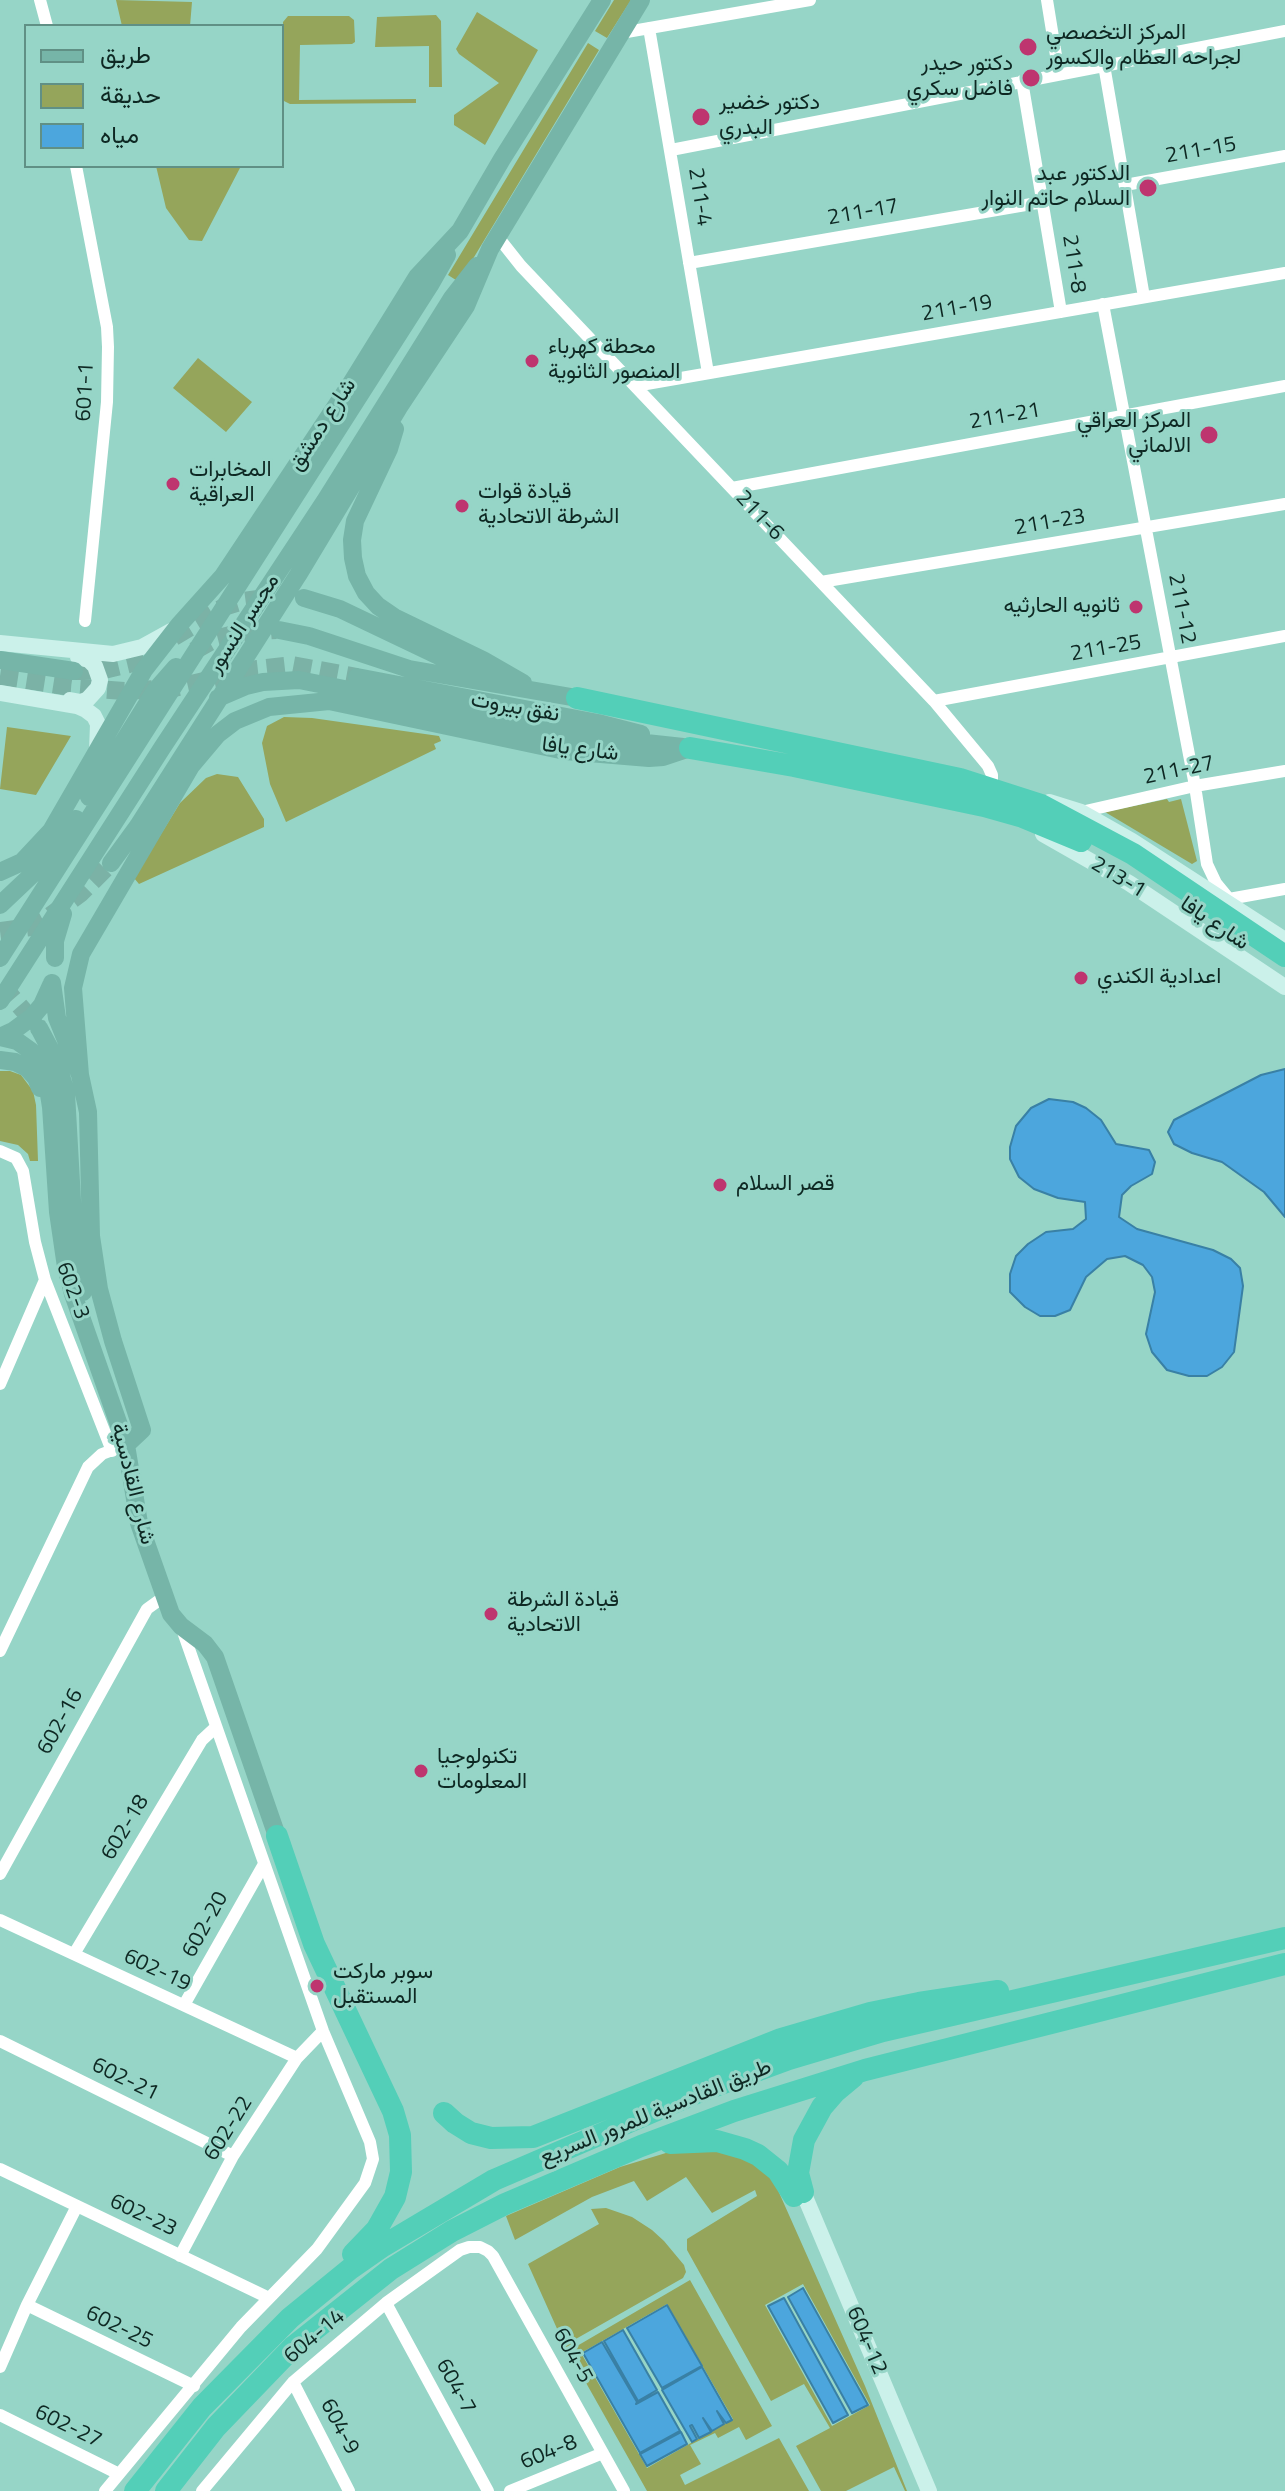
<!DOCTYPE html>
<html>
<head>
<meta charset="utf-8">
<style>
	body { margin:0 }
	#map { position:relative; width:1285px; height:2491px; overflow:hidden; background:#96d5c7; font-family:"Titillium Web",Vazirmatn,sans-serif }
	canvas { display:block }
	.legend { position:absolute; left:24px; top:24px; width:260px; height:144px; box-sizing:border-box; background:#96d5c7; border:2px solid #609085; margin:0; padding:10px 14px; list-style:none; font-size:24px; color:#0e2823 }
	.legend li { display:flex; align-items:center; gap:16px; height:40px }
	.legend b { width:40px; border:2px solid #609085 }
</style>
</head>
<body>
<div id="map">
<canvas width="1285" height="2491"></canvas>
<ul class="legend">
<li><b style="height:10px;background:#76b5a8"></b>طريق</li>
<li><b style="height:22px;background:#95a55b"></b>حديقة</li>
<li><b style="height:22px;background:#4ca6dd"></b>مياه</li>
</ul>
</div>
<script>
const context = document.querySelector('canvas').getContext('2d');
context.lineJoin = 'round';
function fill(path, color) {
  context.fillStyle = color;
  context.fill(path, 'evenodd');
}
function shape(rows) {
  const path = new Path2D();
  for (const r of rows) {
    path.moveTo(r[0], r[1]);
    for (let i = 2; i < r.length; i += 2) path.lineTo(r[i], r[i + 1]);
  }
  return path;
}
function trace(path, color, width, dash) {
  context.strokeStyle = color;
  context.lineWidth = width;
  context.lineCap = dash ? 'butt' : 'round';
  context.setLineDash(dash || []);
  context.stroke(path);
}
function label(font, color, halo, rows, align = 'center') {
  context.font = font + ' "Titillium Web",Vazirmatn,sans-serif';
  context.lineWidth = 6;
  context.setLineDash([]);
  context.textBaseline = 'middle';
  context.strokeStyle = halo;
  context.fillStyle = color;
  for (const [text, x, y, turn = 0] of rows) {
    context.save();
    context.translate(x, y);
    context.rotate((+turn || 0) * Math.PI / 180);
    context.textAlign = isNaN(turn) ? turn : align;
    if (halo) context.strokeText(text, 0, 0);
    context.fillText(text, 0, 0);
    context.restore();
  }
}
const green = shape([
	[116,0,192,2,190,26,122,26],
	[614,0,631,0,607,38,595,31],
	[477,12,538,50,485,145,454,125,454,115,499,83,459,54,456,49],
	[436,15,441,21,442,87,429,87,429,46,375,47,377,17],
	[288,16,349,16,354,20,355,42,352,44,300,45,299,100,416,99,416,103,290,104,284,101,283,22],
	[588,43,599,50,459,282,448,275],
	[156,166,241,166,202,241,189,240,166,208],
	[198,358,252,402,226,432,173,388],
	[284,717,312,718,439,736,441,741,434,744,436,749,286,822,270,784,262,743,267,726],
	[7,727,71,736,36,795,0,789],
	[217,774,238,777,264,819,264,827,139,884,134,878,180,803,206,778],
	[1167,799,1169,802,1181,799,1197,861,1192,864,1105,812],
	[0,1071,10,1071,21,1075,33,1091,36,1105,38,1161,30,1161,28,1154,18,1145,0,1141],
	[708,2146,742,2155,773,2179,865,2386,907,2491,905,2491,894,2467,846,2491,821,2491,796,2446,830,2428,804,2384,771,2401,687,2250,687,2239,757,2196,755,2190,712,2213,686,2177,647,2201,634,2181,592,2197,515,2240,506,2216,620,2167,679,2149],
	[803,2284,870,2405,832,2426,765,2305],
	[606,2208,632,2217,652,2230,664,2241,684,2265,686,2272,683,2278,574,2340,577,2346,690,2280,772,2426,746,2440,739,2427,718,2438,715,2433,690,2445,701,2464,680,2475,685,2485,779,2438,809,2491,647,2491,563,2342,528,2264,599,2224,591,2209],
	[667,2304,733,2419,647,2468,581,2353]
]);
const water = shape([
	[1285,1069,1285,1217,1264,1192,1222,1162,1192,1153,1174,1144,1168,1132,1174,1120,1261,1075,1285,1069],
	[1049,1099,1073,1102,1086,1108,1101,1120,1116,1144,1149,1150,1155,1162,1152,1174,1131,1186,1122,1195,1119,1217,1137,1229,1213,1250,1231,1259,1240,1268,1243,1286,1234,1352,1222,1367,1207,1376,1189,1376,1167,1370,1152,1352,1146,1334,1155,1292,1152,1277,1143,1265,1125,1256,1107,1259,1086,1277,1070,1310,1055,1316,1040,1316,1025,1307,1010,1292,1010,1274,1016,1256,1028,1244,1046,1232,1073,1229,1086,1219,1085,1202,1058,1198,1034,1189,1019,1177,1010,1159,1010,1147,1016,1126,1031,1108,1049,1099],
	[803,2288,868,2405,852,2413,788,2297,803,2288],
	[784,2298,848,2415,833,2423,768,2306,784,2298],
	[667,2305,702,2366,662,2388,627,2328,667,2305],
	[623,2330,657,2390,638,2401,604,2341,623,2330],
	[602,2342,637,2402,636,2404,658,2392,680,2431,640,2453,583,2353,602,2342],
	[702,2367,732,2420,726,2423,717,2411,724,2424,712,2431,703,2418,711,2432,699,2438,692,2425,690,2426,697,2439,692,2442,662,2390,702,2367],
	[681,2432,687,2444,647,2466,640,2454,681,2432]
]);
const primaryTunnel = shape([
	[194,651,215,639,238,633,276,630],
	[74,671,104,670,129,664,224,607,243,601,273,597],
	[0,676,71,687,124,691,174,688,257,669,292,665,357,677],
	[0,931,31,927,46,919,81,893,111,863],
	[0,987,11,996,39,1028]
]);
const minor = shape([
	[40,0,47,26],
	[1047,0,1059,74],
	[649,28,708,373],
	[621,33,810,0],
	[1104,65,1144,297],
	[1022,81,1061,312],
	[671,150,1285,31],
	[76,166,107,327,108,347,107,402,85,621],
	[1125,185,1285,156],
	[498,237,521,266,934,701,988,766,992,775,992,792],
	[689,263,1043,202],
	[1103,304,1195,786,1207,864,1216,883,1230,900],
	[635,386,1285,273],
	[732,488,1285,386],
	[821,582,1285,504],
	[934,701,1285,636],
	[1081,812,1195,786,1285,771],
	[1229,899,1285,889],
	[0,1151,16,1158,23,1171,35,1242,45,1280,112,1451],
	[0,1384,45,1280],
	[0,1651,88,1467,102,1454,118,1448],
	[0,1874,147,1609,165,1596],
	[0,1920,297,2058],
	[74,1954,202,1740,216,1727],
	[184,2005,264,1864],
	[0,2041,233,2156],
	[0,2169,269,2298],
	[180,2256,233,2156,297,2058,323,2031],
	[386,2303,488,2491],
	[27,2305,194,2386],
	[0,2367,27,2305,77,2206],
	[293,2382,349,2491],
	[0,2415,119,2474],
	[105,2491,241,2327,317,2249,365,2183,373,2159,370,2142,323,2031,181,1626],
	[202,2491,293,2382,386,2303,460,2250,469,2247,480,2247,488,2251,493,2256,624,2491],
	[510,2491,603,2453]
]);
const secondary = shape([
	[0,643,113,654,142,647,171,631],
	[0,693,77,706,86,710,94,716,98,724,97,751],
	[70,700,81,702,88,699,98,688,100,680,95,666,89,660,78,657],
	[1049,802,1081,812,1132,841,1285,940],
	[1043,834,1129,883,1285,987],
	[803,2192,929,2491]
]);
const primary = shape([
	[395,429,389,449,355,521,352,540,353,558,357,576,366,593,378,606,394,617,483,660,523,683],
	[304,598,340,609,449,661,493,675],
	[279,630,309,636,409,669,577,698],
	[0,660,74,671],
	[357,677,598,723,641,734],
	[218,698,246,686,263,682,299,680,581,736,683,747],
	[89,797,155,691,176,667],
	[111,863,138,826,298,575,399,407,466,306,490,249,641,0],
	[0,872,22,862,51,831,144,670,179,625,223,576,352,382,417,277,460,231,502,159,602,0],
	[0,905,37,870,76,819],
	[0,958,430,285,447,255],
	[55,958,55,941,63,914],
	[52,983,57,1018,80,1075,88,1112,91,1236,99,1289,113,1341,142,1430,126,1445],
	[0,1001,162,748,325,501,452,298,477,266],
	[39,1028,57,1062,66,1093,73,1218,83,1292],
	[0,1037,17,1041,31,1051,47,1082,51,1107,58,1212,66,1267,73,1294,126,1445,139,1523,171,1614,181,1626,205,1644,215,1657,277,1836],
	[0,1037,13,1031,32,1017,42,1005,52,983],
	[0,1060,15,1062,27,1068,36,1078,40,1088],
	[80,1075,73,988,81,954,191,766,218,734,235,721,269,707,329,701,565,751,649,758,663,757,690,748]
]);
const motorway = shape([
	[577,698,960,779,1041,805,1133,854,1285,956],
	[690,748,794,766,984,806,1023,817,1081,841],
	[277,1836,314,1944,393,2111,400,2135,401,2172,395,2197,377,2229,353,2254],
	[444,2113,455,2123,471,2133,491,2138,533,2137,781,2039,870,2013,919,2003,998,1991],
	[670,2143,717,2141,745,2149,758,2155,778,2171,794,2196],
	[803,2192,798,2173,804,2140,822,2107,835,2092,853,2077],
	[135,2491,202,2407,290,2318,350,2269,383,2246,494,2180,699,2092,789,2059,883,2031,1285,1938],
	[166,2491,216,2427,294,2346,391,2269,452,2231,505,2204,641,2146,734,2111,865,2070,1285,1964]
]);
const markers = [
	[1028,47,10,"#be356f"],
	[1031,78,10,"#be356f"],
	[701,117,10,"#be356f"],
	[1148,188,10,"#be356f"],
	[532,361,8,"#be356f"],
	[1209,435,10,"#be356f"],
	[173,484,8,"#be356f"],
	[462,506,8,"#be356f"],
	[1136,607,8,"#be356f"],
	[1081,978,8,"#be356f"],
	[720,1185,8,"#be356f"],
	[491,1614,8,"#be356f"],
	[421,1771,8,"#be356f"],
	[317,1986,8,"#be356f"]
];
const poiNames = [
	["المركز التخصصي",1046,34],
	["لجراحه العظام والكسور",1046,59],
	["دكتور حيدر",1013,65,"right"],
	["فاضل سكري",1013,90,"right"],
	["دكتور خضير",719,104],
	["البدري",719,129],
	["الدكتور عبد",1130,175,"right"],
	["السلام حاتم النوار",1130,200,"right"],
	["محطة كهرباء",548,348],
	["المنصور الثانوية",548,373],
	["المركز العراقي",1191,422,"right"],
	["الالماني",1191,447,"right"],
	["المخابرات",189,471],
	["العراقية",189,496],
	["قيادة قوات",478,493],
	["الشرطة الاتحادية",478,518],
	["ثانويه الحارثيه",1120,607,"right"],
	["اعدادية الكندي",1097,978],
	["قصر السلام",736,1185],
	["قيادة الشرطة",507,1601],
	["الاتحادية",507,1626],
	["تكنولوجيا",437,1758],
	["المعلومات",437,1783],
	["سوبر ماركت",333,1973],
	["المستقبل",333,1998]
];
const streetNames = [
	["211-15",1201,151,-10],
	["211-4",699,197,81],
	["211-17",863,213,-10],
	["211-8",1073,264,81],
	["211-19",957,309,-10],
	["601-1",86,392,-87],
	["211-21",1005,417,-10],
	["شارع دمشق",323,425,-57],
	["211-6",759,516,47],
	["211-23",1050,523,-10],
	["211-12",1181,609,79],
	["مجسر النسور",244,624,-57],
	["211-25",1106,649,-10],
	["نفق بيروت",515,708,10],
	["شارع يافا",580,750,7],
	["211-27",1179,771,-12],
	["213-1",1118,878,31],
	["شارع يافا",1214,924,34],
	["602-3",72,1291,70],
	["شارع القادسية",132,1484,76],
	["602-16",61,1722,-61],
	["602-18",126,1828,-59],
	["602-20",206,1925,-61],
	["602-19",157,1971,25],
	["602-21",125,2080,26],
	["طريق القادسية للمرور السريع",656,2113,-22],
	["602-22",229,2129,-58],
	["602-23",143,2216,25],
	["602-25",119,2328,26],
	["604-14",315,2337,-40],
	["604-12",866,2341,67],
	["604-5",572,2356,61],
	["604-7",455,2387,61],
	["602-27",68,2427,26],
	["604-9",339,2427,62],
	["604-8",549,2453,-22]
];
fill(green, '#95a55b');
fill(water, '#4ca6dd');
trace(water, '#3980a5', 2);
trace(primaryTunnel, '#7bb2a6', 18, [18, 9]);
trace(minor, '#fff', 12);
trace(secondary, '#cbf1ea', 16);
trace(primary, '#76b5a8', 18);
trace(motorway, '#53cfb8', 22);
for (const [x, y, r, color] of markers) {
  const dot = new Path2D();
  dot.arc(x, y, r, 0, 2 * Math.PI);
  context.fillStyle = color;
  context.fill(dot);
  trace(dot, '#96d5c7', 3);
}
label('22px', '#0e2823', '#96d5c7', poiNames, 'left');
label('22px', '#0e2823', '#96d5c7', streetNames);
</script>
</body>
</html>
